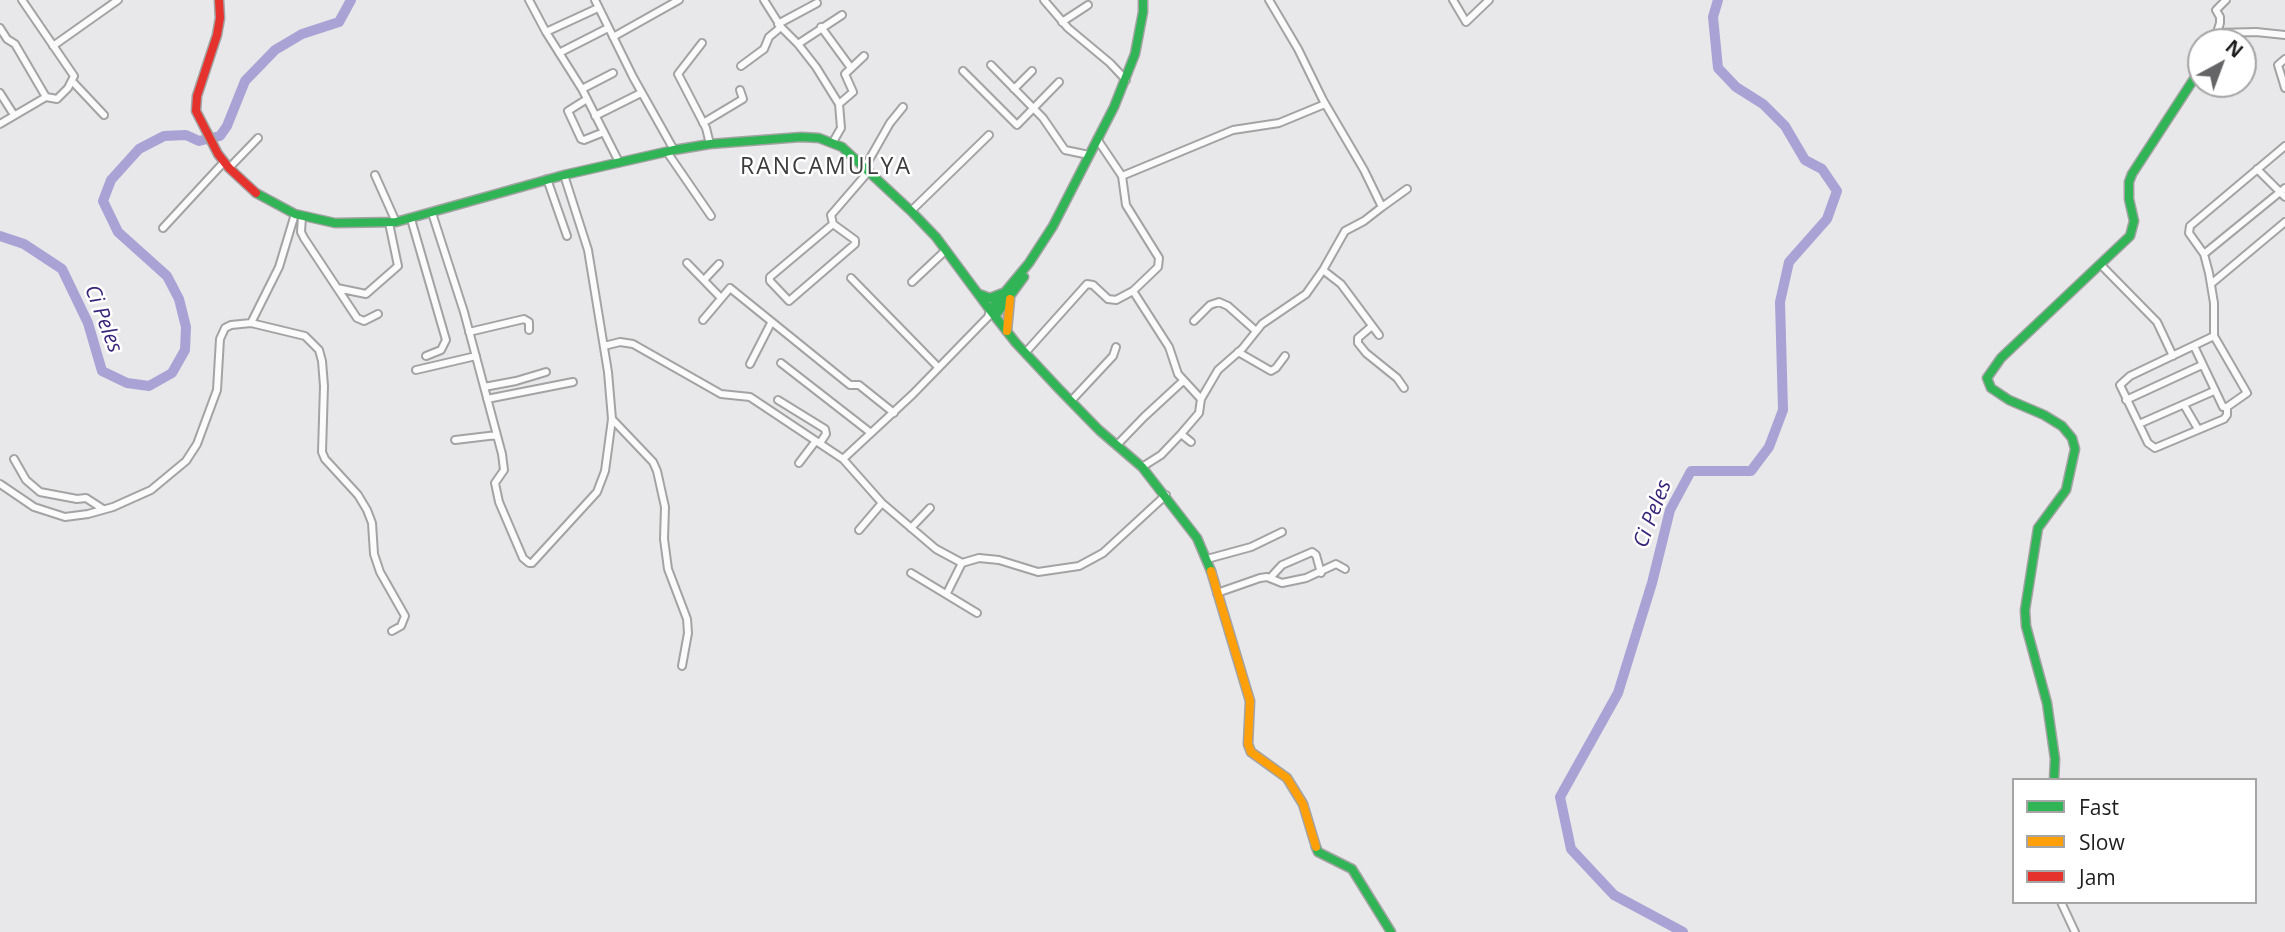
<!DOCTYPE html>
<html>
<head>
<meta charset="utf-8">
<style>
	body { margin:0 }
	#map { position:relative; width:2285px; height:932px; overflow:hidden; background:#e8e7e9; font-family:"Open Sans",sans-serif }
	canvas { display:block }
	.legend { position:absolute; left:2012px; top:778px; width:245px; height:126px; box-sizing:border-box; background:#fff; border:2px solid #a5a5a6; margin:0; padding:9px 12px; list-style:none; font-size:21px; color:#1e1e20 }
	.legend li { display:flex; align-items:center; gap:14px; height:35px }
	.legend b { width:35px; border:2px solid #a5a5a6 }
	.north { position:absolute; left:2187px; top:28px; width:70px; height:70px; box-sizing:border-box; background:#fff; border:2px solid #a5a5a6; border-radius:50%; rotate:41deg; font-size:19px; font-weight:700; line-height:28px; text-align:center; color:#1e1e20 }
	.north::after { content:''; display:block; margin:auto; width:24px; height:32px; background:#656466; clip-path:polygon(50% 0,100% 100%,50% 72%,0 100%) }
</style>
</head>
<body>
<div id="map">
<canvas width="2285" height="932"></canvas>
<ul class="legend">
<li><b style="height:9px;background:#30b455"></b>Fast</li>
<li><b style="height:9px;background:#ff9f0a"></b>Slow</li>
<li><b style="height:9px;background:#e5322d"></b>Jam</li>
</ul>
<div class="north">N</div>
</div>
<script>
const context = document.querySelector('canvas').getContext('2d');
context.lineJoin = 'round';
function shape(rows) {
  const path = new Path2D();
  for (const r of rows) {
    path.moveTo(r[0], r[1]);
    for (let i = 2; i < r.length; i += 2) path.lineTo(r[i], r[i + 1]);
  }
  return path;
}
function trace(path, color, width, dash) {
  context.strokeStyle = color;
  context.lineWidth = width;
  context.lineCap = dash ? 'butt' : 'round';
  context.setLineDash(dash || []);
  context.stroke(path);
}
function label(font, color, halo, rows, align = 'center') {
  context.font = font + ' "Open Sans",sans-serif';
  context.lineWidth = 5;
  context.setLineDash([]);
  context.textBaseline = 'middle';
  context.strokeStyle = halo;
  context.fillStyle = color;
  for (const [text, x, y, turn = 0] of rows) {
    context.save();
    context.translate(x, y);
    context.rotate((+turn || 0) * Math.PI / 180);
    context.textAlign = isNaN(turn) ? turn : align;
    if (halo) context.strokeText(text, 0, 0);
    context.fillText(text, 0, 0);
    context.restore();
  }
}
const river = shape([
	[0,236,24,244,62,269,88,323,102,371,127,383,149,386,172,373,185,350,186,327,179,299,167,276,118,232,103,201,111,180,139,149,164,136,186,135,199,141,220,136,227,126,245,81,275,50,302,34,339,22,351,0],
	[1683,932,1614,895,1571,849,1560,797,1618,693,1652,583,1670,510,1691,471,1751,471,1769,447,1783,410,1780,302,1789,262,1827,219,1837,191,1822,169,1805,160,1785,126,1763,104,1736,87,1718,68,1713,17,1718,0]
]);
const street = shape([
	[529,0,546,32,582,89,619,162],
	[595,0,633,77,674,150],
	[764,0,781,27,798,44,816,67,839,104,841,128,833,142],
	[1044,0,1068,28,1110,63,1126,80],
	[1453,0,1466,22,1489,0],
	[1062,22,1088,5],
	[778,24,817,3],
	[821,27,851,68],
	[0,28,7,39,15,44,46,97],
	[546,32,598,8],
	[2217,33,2256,32,2285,35],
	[613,37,679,0],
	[2214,42,2220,23,2220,17,2216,10,2226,0],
	[702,43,678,74,706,128,710,144],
	[798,44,842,15],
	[53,46,118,0],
	[559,53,608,28],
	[2285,59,2278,65,2285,88],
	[991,65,1043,118,1065,150,1089,155],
	[741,66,764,49,769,37,781,27],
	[963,71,1017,125,1059,82],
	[72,81,104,115],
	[582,89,613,73],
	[1014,89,1032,71],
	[0,93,14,115],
	[587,99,568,111,581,139,584,140,604,132],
	[839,104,853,92,845,74,864,56],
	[595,116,641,93],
	[703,123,743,99,740,90],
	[0,124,46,97,57,99,68,88,74,76,22,0],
	[1097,139,1122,176],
	[667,152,711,216],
	[865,167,890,123,903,107],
	[229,168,258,138],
	[2257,169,2285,197],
	[375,175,396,222],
	[547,179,567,236],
	[1382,207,1407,189],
	[911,211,989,135],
	[432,213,464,312,502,454,504,470,495,483,499,502,523,558,529,563,532,563,597,492,605,471,612,419,608,372,588,250,564,175],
	[302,217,301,232,304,238,357,318,364,321,378,314],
	[411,219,446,340,441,350,426,356],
	[833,224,770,277,770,281,789,301,855,244,855,240,833,224,831,215,869,171],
	[163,228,224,162],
	[2204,254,2189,233,2190,226,2285,146],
	[687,263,721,298],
	[2101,265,2157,322,2173,356],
	[1323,270,1341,284,1379,335],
	[851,278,938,367],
	[704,280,719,264],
	[912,282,946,250],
	[2211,284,2285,222],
	[337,288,366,294,398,266,389,223],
	[1133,291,1169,347,1178,374,1201,399],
	[990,310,988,317,913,394,843,459,882,503,936,549,962,563,979,558,999,560,1038,572,1079,566,1103,553,1166,495],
	[703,320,730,288,850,385,859,385,894,413],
	[1194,321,1210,305,1219,302,1228,306,1256,331],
	[251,323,279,267,295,214],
	[1372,326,1358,338,1358,343,1366,353,1397,378,1404,388],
	[469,332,524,319,529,322,529,330],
	[604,346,620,342,633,344,721,394,750,397,843,459],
	[2194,346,2223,407,2227,407,2247,393,2214,336],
	[1026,352,1087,284,1093,285,1108,299,1116,300,1133,291,1158,267,1159,258,1126,205,1122,176,1233,130,1279,123,1325,104],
	[1238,352,1271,371,1276,368,1285,356],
	[781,363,871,433],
	[750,364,771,323],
	[416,370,476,356],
	[484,387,516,381,546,372],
	[487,399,573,382],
	[778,400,825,429,826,434,820,443],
	[2126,400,2202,365],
	[1071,401,1113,356,1116,347],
	[2184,405,2198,429],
	[2227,407,2227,415,2224,419,2155,448,2148,443,2120,385,2130,376,2214,336,2214,303,2209,273,2204,254,2285,188],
	[612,419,653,462,657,471,665,507,664,539,668,569,687,619,688,633,682,666],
	[2139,424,2214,391],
	[455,440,497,435],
	[1191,442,1181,434,1199,413,1201,399,1218,370,1242,349,1262,324,1306,294,1323,270,1345,231,1364,221,1382,207,1364,170,1323,100,1298,49,1269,0],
	[1117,445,1144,417,1183,381],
	[14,459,26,480,40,492,77,499,86,498,103,509],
	[799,463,815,442],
	[1142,467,1161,455,1181,434],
	[0,484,34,507,65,517,88,514,113,507,151,490,186,461,197,444,217,390,220,339,225,328,231,325,251,323,305,336,319,350,322,361,324,386,322,452,325,459,358,495,367,510,372,523,374,554,380,572,405,616,401,626,392,631],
	[911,528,930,508],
	[859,530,882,503],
	[1207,559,1251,547,1282,532],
	[911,573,977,613],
	[1270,578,1282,565,1312,552,1316,555,1321,573],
	[947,593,962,563],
	[1217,593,1260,578,1267,577,1282,583,1306,578,1336,564,1345,569],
	[2061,902,2075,932]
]);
const fast = shape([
	[1143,0,1143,12,1135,54,1114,107,1053,226,1029,263,990,310,1016,343,1059,389,1099,430,1142,467,1197,538,1211,571],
	[256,193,295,214,335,223,396,222,564,175,674,150,710,144,801,137,819,138,842,147,911,211,936,237,990,310],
	[979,294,990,298,1003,293],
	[996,315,1024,277],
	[2054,780,2055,759,2047,703,2026,626,2025,610,2038,528,2066,490,2075,449,2072,438,2062,426,2044,415,2009,400,1991,388,1987,378,2001,358,2130,236,2134,221,2129,199,2129,182,2132,174,2201,68],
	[1316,847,1318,852,1352,869,1391,932]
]);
const slow = shape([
	[1007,331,1010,299],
	[1211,571,1250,701,1248,744,1251,752,1287,778,1303,804,1316,847]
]);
const jam = shape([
	[219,0,220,18,217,35,197,96,196,111,218,154,229,168,256,193]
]);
const waterNames = [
	["Ci Peles",103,319,69],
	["Ci Peles",1653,514,-69]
];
const quarterNames = [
	["RANCAMULYA",826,167]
];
trace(river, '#a9a2d5', 10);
trace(street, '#a3a3a4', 10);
trace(fast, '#a3a3a4', 11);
trace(slow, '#a3a3a4', 11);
trace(jam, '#a3a3a4', 11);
trace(street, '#fcfbfc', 6);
trace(fast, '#30b455', 8);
trace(slow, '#ff9f0a', 8);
trace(jam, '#e5322d', 8);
label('italic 21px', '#392479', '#fff', waterNames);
context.letterSpacing = '2px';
label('23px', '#3c3c3e', '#fff', quarterNames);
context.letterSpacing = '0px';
</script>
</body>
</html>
